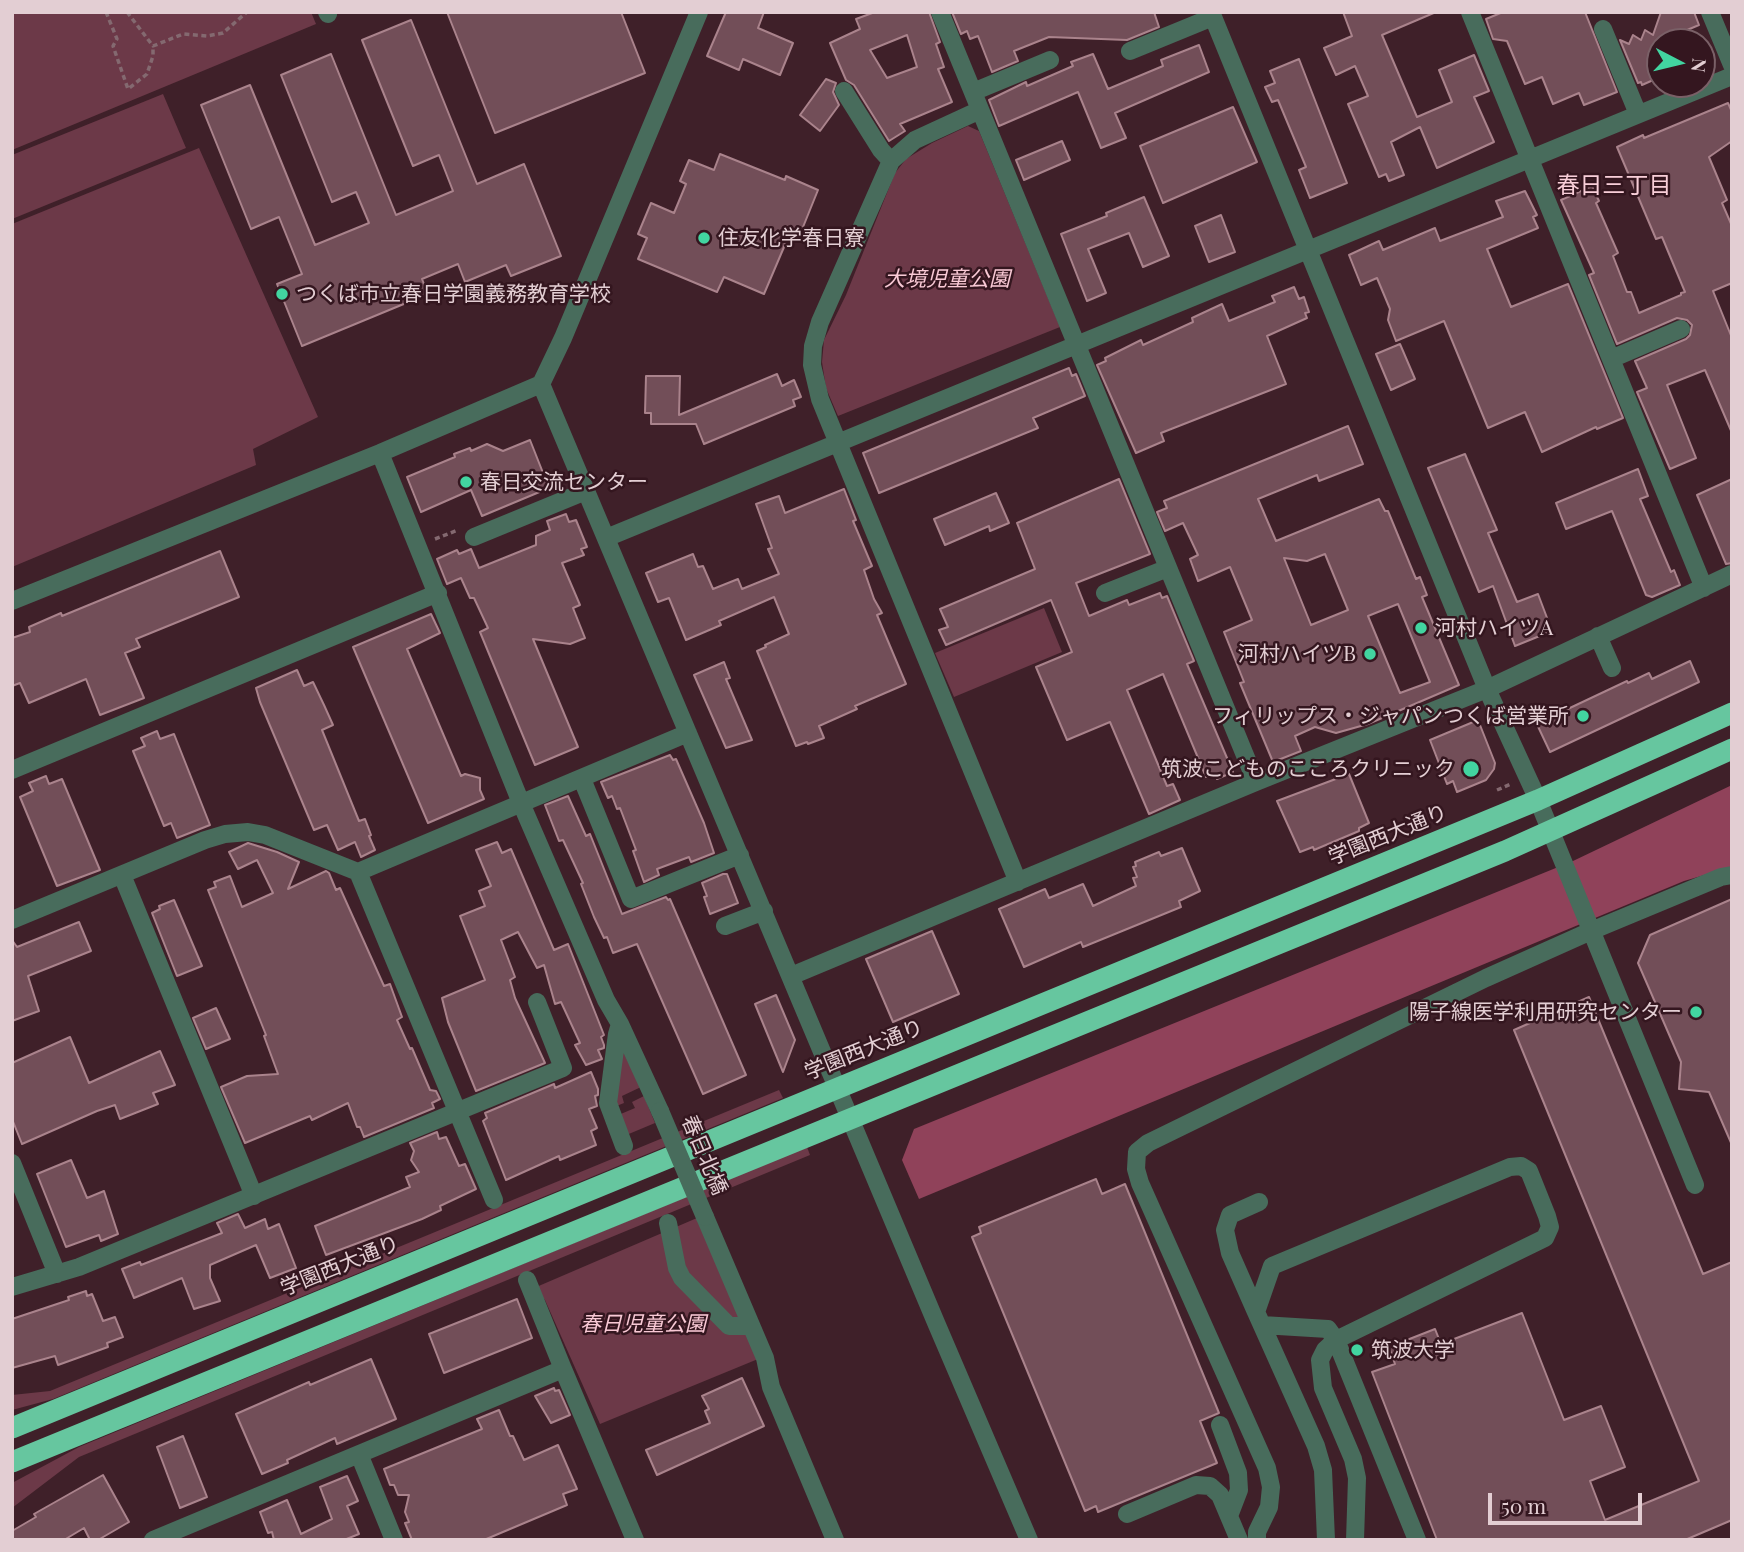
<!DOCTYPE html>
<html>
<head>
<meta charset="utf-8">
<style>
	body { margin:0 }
	#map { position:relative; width:1744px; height:1552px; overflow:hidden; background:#3f2029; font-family:"Playfair Display",serif }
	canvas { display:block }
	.frame { position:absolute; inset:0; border:14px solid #e3ced3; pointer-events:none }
	.north { position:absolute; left:1646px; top:28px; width:70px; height:70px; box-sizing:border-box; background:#34161f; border:2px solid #7a6067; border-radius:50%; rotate:97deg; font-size:19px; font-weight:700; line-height:28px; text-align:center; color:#e3ced3 }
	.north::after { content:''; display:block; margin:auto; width:24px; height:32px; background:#42d4a0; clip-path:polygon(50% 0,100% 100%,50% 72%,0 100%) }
	.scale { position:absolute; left:1488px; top:1493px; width:154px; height:32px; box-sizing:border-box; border:4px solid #e3ced3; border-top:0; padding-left:9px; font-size:21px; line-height:24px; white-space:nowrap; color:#e3ced3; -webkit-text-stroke:5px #34161f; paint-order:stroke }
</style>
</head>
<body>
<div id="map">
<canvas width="1744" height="1552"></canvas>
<div class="frame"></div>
<div class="north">N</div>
<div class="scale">50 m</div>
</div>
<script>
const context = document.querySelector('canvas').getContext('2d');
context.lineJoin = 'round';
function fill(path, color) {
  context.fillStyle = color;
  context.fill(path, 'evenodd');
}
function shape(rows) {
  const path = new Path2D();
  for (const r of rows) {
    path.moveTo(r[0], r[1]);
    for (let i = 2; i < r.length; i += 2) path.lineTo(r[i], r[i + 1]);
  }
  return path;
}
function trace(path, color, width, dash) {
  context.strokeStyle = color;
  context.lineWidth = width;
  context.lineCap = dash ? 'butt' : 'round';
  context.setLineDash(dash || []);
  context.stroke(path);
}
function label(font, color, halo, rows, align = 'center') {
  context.font = font + ' "Playfair Display","Noto Sans JP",serif';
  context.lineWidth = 5;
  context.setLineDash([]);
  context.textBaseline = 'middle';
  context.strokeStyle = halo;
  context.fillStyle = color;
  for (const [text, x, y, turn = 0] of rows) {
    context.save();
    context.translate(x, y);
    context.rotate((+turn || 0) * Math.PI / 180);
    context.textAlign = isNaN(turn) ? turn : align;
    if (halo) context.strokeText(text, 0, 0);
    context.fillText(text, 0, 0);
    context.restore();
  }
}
const green = shape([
	[12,12,311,12,316,24,12,150],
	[163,94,186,148,12,219,12,155],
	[968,126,979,131,1060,327,838,416,826,388,822,362,824,340,846,295,895,173,906,159,932,143],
	[199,148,318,417,253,449,256,465,12,567,12,224],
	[1044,608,1062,652,954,697,935,653],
	[619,1044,641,1087,622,1096,624,1103,614,1107],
	[779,1090,783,1098,53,1399,12,1410,12,1395,50,1391],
	[644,1096,655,1123,624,1136,616,1116,635,1108,632,1102],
	[807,1147,810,1155,79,1457,12,1508,12,1483,79,1447],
	[697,1218,758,1359,600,1424,545,1300,534,1288]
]);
const forest = shape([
	[1732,785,1732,867,1684,881,919,1199,902,1160,914,1129,1573,861]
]);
const building = shape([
	[447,12,621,12,645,73,495,133,447,12],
	[726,12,764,12,758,28,793,43,780,75,743,59,739,70,707,56,726,12],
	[875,12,929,12,940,42,936,44,944,67,938,69,952,102,900,124,905,131,889,141,854,85,846,80,830,43,860,29,856,19,875,12],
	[907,35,917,67,887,78,870,50,907,35],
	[952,12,1154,12,1159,27,1127,40,1049,37,1014,51,1018,61,992,72,978,36,970,39,967,31,961,34,952,12],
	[1343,12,1436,12,1382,35,1417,117,1452,102,1439,70,1474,55,1489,91,1474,97,1494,142,1437,168,1420,127,1391,142,1404,175,1389,181,1386,174,1379,177,1348,104,1368,96,1355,66,1336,75,1324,48,1352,36,1343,12],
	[1503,12,1585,12,1617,92,1584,105,1579,93,1553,104,1542,77,1525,84,1507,41,1493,39,1486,19,1503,12],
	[1661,12,1694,12,1699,25,1680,33,1683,42,1660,42,1660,77,1642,85,1641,82,1638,83,1620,40,1629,44,1633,35,1641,40,1645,30,1653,35,1661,12],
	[411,20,477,184,524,164,561,256,511,276,506,265,465,282,458,264,422,279,428,294,302,346,277,284,302,274,279,217,251,229,201,105,250,85,315,245,369,223,356,192,332,202,281,75,331,54,396,215,453,191,439,155,413,166,362,40,411,20],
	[1199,45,1209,72,1115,113,1126,138,1101,148,1078,92,999,126,989,100,1026,82,1027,86,1073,66,1071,62,1093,54,1108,89,1163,66,1161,60,1199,45],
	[1299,59,1347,183,1310,198,1299,170,1306,167,1278,100,1272,102,1265,87,1275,83,1270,71,1299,59],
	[826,79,836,83,833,92,839,105,820,131,800,115,826,79],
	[1728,103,1732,112,1732,141,1709,157,1727,200,1722,203,1732,226,1732,283,1713,291,1732,338,1732,433,1705,370,1667,385,1696,458,1670,469,1637,392,1647,388,1635,361,1686,339,1690,335,1692,325,1687,320,1677,318,1617,344,1589,275,1594,273,1561,200,1592,186,1599,201,1596,203,1618,253,1613,256,1627,292,1631,292,1639,313,1681,295,1681,293,1685,292,1662,237,1656,239,1617,147,1643,135,1644,138,1728,103],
	[1233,107,1257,162,1163,203,1140,146,1233,107],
	[1062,141,1070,160,1024,180,1016,160,1062,141],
	[720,154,785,180,786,176,818,190,799,237,790,233,764,294,724,277,717,292,638,259,647,238,638,234,651,203,674,213,686,184,680,181,689,160,714,170,720,154],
	[1525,191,1537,215,1533,217,1538,228,1487,249,1511,307,1568,284,1623,418,1597,429,1596,427,1542,452,1525,412,1488,428,1444,321,1396,341,1388,320,1390,309,1377,278,1361,285,1349,255,1379,241,1383,250,1435,228,1440,241,1503,217,1496,201,1525,191],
	[1144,197,1169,256,1143,267,1129,233,1088,249,1106,293,1087,301,1061,234,1107,216,1106,213,1144,197],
	[1221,215,1235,252,1209,262,1195,226,1221,215],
	[1294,287,1299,299,1304,297,1309,312,1305,313,1307,318,1267,336,1286,384,1161,433,1164,441,1136,453,1097,365,1106,361,1105,358,1141,340,1143,345,1193,322,1192,318,1222,304,1229,321,1275,302,1272,296,1294,287],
	[1400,344,1415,379,1391,390,1376,354,1400,344],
	[1069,368,1072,376,1076,374,1085,396,1033,418,1038,428,879,493,863,453,1069,368],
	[777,374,782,386,794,380,801,397,793,400,795,406,704,444,696,424,651,424,651,413,645,413,646,376,680,376,679,415,777,374],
	[1348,426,1363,464,1319,481,1317,475,1258,499,1276,541,1379,499,1385,511,1388,511,1416,579,1420,577,1427,595,1422,597,1459,685,1368,724,1336,733,1315,727,1295,736,1301,751,1273,762,1240,683,1244,682,1224,632,1252,620,1230,567,1198,581,1190,559,1198,555,1183,523,1165,531,1157,512,1167,508,1164,501,1348,426],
	[1325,554,1348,610,1311,625,1284,558,1307,561,1325,554],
	[1398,604,1430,682,1400,693,1368,616,1398,604],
	[530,440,549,488,482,516,471,490,421,512,407,477,455,457,454,454,470,448,471,451,487,444,503,451,530,440],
	[1465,454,1497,530,1488,533,1517,602,1538,594,1552,631,1515,646,1493,586,1479,592,1428,468,1465,454],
	[1638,469,1648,496,1640,499,1671,572,1674,570,1680,585,1652,597,1646,595,1612,511,1566,529,1556,503,1638,469],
	[1119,479,1150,554,1076,583,1089,616,1127,600,1129,605,1160,593,1162,598,1167,596,1194,661,1187,664,1233,772,1217,779,1215,774,1206,777,1163,674,1127,690,1167,786,1173,784,1180,800,1149,814,1110,722,1067,740,1036,667,1072,652,1051,600,946,645,939,630,948,627,940,609,1035,569,1017,523,1119,479],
	[1732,479,1732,563,1726,564,1697,495,1732,479],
	[844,489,856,520,853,521,872,566,864,570,874,599,882,613,877,615,906,684,855,706,857,709,819,726,824,738,808,744,807,742,796,746,757,651,766,647,765,645,789,634,774,597,719,621,721,625,686,640,669,598,658,602,646,573,693,554,698,567,703,566,713,589,738,579,742,589,779,574,768,549,772,548,756,504,779,496,785,513,844,489],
	[996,493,1009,523,990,531,989,526,945,545,934,519,996,493],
	[566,514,569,522,576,520,587,547,581,549,584,555,562,563,580,605,573,608,585,638,570,644,533,639,578,747,535,765,480,632,488,628,474,598,470,598,461,578,447,584,437,559,457,550,459,554,471,549,479,568,536,545,536,536,550,530,547,521,566,514],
	[220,551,239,597,136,639,140,647,125,653,144,698,100,715,86,679,29,703,20,683,12,686,12,638,30,632,29,627,61,613,62,616,220,551],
	[431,614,440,633,407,649,461,776,465,774,480,778,480,790,484,799,428,823,353,647,431,614],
	[1690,661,1699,682,1550,752,1534,718,1552,709,1555,715,1627,681,1628,683,1649,673,1652,679,1690,661],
	[724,662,730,678,726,679,752,740,726,748,694,675,724,662],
	[297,670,304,686,313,682,324,705,333,725,322,730,359,821,365,819,371,835,369,836,375,850,361,857,355,842,338,850,327,825,314,830,260,702,256,688,297,670],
	[1478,720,1495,763,1494,769,1486,780,1457,792,1453,781,1447,784,1430,740,1478,720],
	[157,731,160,739,174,734,210,825,177,838,171,823,164,826,133,751,145,746,141,738,157,731],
	[670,755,673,760,676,759,704,823,714,853,691,862,689,857,657,869,659,875,644,882,633,851,636,850,620,808,617,809,612,796,608,798,601,782,670,755],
	[1349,774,1369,823,1359,828,1359,831,1314,850,1313,847,1300,852,1277,801,1349,774],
	[46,776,49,784,62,779,100,870,57,886,20,797,33,791,29,783,46,776],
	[568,796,586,836,590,834,622,914,666,897,668,900,670,899,746,1075,703,1094,637,944,613,953,607,937,604,938,594,917,581,884,583,883,563,840,559,841,545,805,568,796],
	[497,842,502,853,511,849,554,950,568,944,604,1035,601,1037,604,1045,604,1048,598,1050,602,1059,586,1065,575,1045,580,1043,561,1002,555,1004,544,965,537,968,518,932,501,940,515,977,510,980,515,998,545,1063,476,1091,448,1022,442,998,485,980,460,916,485,906,479,891,491,886,476,850,497,842],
	[248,843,277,852,299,862,288,889,326,871,329,873,336,890,340,888,384,986,390,984,402,1017,397,1020,410,1049,412,1048,430,1090,436,1091,440,1099,432,1103,434,1108,364,1137,360,1127,357,1127,348,1103,312,1120,310,1116,245,1143,221,1087,247,1076,278,1074,264,1036,266,1035,208,890,216,887,214,882,230,876,242,907,273,893,257,860,238,869,229,852,248,843],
	[1182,848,1200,891,1179,901,1181,907,1083,947,1081,942,1024,967,999,909,1045,889,1049,898,1083,884,1093,906,1136,886,1133,878,1137,877,1133,867,1136,866,1135,862,1159,852,1161,856,1182,848],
	[723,874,727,874,738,903,710,914,704,897,707,896,702,883,723,874],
	[1732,899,1732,1145,1709,1092,1679,1089,1681,1062,1638,963,1650,935,1732,899],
	[174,900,202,966,177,976,152,913,160,909,159,906,174,900],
	[79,922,91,951,28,976,39,1011,12,1021,12,940,17,947,79,922],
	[932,931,959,994,893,1022,866,959,932,931],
	[776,995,795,1040,783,1072,755,1004,776,995],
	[1589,997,1703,1274,1732,1262,1732,1520,1685,1540,1437,1540,1372,1372,1395,1364,1389,1347,1435,1329,1441,1344,1522,1313,1564,1420,1601,1406,1625,1467,1590,1481,1605,1520,1699,1481,1514,1030,1589,997],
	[216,1008,230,1039,206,1049,193,1018,216,1008],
	[70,1037,89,1083,160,1051,175,1085,153,1093,158,1104,120,1119,115,1105,97,1111,22,1144,12,1119,12,1063,70,1037],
	[591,1072,598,1089,598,1095,595,1096,597,1106,589,1109,597,1128,591,1131,596,1145,560,1160,559,1156,506,1180,483,1121,487,1118,485,1113,554,1084,555,1088,591,1072],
	[437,1132,439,1139,446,1137,459,1166,465,1164,476,1189,440,1206,441,1210,422,1219,326,1255,315,1226,410,1187,406,1177,419,1172,411,1160,414,1151,410,1143,437,1132],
	[71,1160,87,1198,104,1191,118,1234,101,1241,99,1235,66,1247,37,1174,71,1160],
	[1096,1179,1102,1194,1125,1184,1219,1413,1200,1421,1217,1463,1098,1512,1096,1506,1085,1511,972,1237,981,1233,979,1227,1096,1179],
	[238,1214,245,1228,265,1219,268,1229,279,1224,296,1268,270,1278,256,1245,210,1265,210,1278,220,1301,194,1309,182,1278,134,1298,122,1269,140,1262,141,1265,222,1233,217,1223,238,1214],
	[86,1291,87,1296,92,1294,103,1321,115,1317,123,1337,107,1343,108,1347,58,1365,55,1356,12,1368,12,1319,69,1300,68,1297,86,1291],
	[517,1299,532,1338,444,1373,429,1334,517,1299],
	[371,1359,396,1419,337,1444,335,1438,287,1460,288,1463,262,1474,236,1414,309,1382,310,1385,371,1359],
	[742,1378,764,1426,657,1475,646,1450,710,1423,705,1411,709,1409,702,1396,742,1378],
	[554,1388,555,1391,559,1390,570,1415,551,1423,535,1396,554,1388],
	[499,1410,510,1436,513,1436,524,1460,558,1445,577,1489,563,1494,567,1505,484,1540,412,1540,405,1523,409,1522,405,1512,409,1495,398,1495,394,1485,390,1485,384,1469,482,1429,477,1419,499,1410],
	[183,1436,207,1497,180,1508,157,1447,183,1436],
	[103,1475,129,1522,98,1540,90,1540,84,1528,64,1540,12,1540,12,1531,36,1517,34,1514,103,1475],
	[347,1476,358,1501,347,1506,359,1534,344,1540,274,1540,272,1532,268,1533,260,1512,287,1500,301,1534,332,1519,320,1487,347,1476]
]);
const path = shape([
	[106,12,117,39,113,46,128,89,147,74,153,56,153,46],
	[127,12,153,46,183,34,207,36,223,33,247,12],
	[435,539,458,530],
	[1497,790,1511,784]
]);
const minor = shape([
	[327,12,328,14],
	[940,12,1256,782],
	[1211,12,1487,689,1538,800,1695,1185],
	[1470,12,1704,588],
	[1710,12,1732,65],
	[1603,29,1638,114],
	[1130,51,1213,17],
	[844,91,881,150,891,161],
	[973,92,1050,60],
	[980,110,915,140,891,161,820,322,813,346,812,365,820,399,831,426,1018,882],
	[1611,359,1681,329],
	[541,384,937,1325,1029,1540],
	[380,453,521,803,606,1000,620,1024,660,1111],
	[474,537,586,491],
	[606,538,1732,76],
	[1105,593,1168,568],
	[12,601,380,453,541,384,563,338,699,12],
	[1598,636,1612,668],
	[12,770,438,593],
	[582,779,631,899,740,855],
	[358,872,688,733],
	[122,875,254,1196],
	[12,920,205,840,225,834,248,832,265,835,358,872,494,1200],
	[725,926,764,911],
	[791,976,1256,782,1487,689,1732,574],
	[620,1024,617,1034,608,1103,624,1146],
	[12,1163,57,1274],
	[705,1217,765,1358,771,1387,835,1540],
	[668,1223,677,1268,682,1278,729,1326,750,1326],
	[527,1280,563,1369],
	[12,1287,79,1267,563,1068,537,1002],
	[1256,1312,1230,1253,1225,1230,1230,1215,1259,1202],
	[1262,1325,1328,1329,1336,1340,1417,1540],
	[1220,1425,1238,1473,1239,1490,1229,1516],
	[359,1454,394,1540],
	[1127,1514,1196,1485,1210,1486,1220,1495,1239,1540],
	[153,1540,563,1369,635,1540],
	[1257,1540,1257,1532,1269,1507,1271,1487,1267,1468,1140,1183,1136,1169,1137,1152,1148,1143,1486,978,1591,931,1721,877,1732,875],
	[1326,1540,1323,1470,1316,1446,1256,1312,1272,1266,1510,1167,1521,1166,1529,1171,1547,1216,1550,1227,1545,1238,1336,1340,1325,1350,1320,1360,1323,1388,1353,1459,1357,1478,1355,1540]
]);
const highway = shape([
	[12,1428,1538,800,1732,713],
	[12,1462,1505,851,1732,749]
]);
const minorBridge = shape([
	[660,1111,705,1217]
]);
const markers = [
	[704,238,7,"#42d4a0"],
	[282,294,7,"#42d4a0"],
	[466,482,7,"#42d4a0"],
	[1421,628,7,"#42d4a0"],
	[1370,654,7,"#42d4a0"],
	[1583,716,7,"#42d4a0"],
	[1471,769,9,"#42d4a0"],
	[1696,1012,7,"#42d4a0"],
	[1357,1350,7,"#42d4a0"]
];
const poiNames = [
	["住友化学春日寮",718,238],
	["つくば市立春日学園義務教育学校",296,294],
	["春日交流センター",480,482],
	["河村ハイツA",1435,628],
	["河村ハイツB",1356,654,"right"],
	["フィリップス・ジャパンつくば営業所",1569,716,"right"],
	["筑波こどものこころクリニック",1455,769,"right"],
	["陽子線医学利用研究センター",1682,1012,"right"],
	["筑波大学",1371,1350]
];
const parkNames = [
	["大境児童公園",947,279],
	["春日児童公園",643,1324]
];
const streetNames = [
	["学園西大通り",1388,835,-22],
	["学園西大通り",864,1050,-22],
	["春日北橋",704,1155,67],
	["学園西大通り",340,1266,-22]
];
const neighbourhoodNames = [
	["春日三丁目",1614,186]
];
fill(green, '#6c3948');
fill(forest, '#90425a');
fill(building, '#724e58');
trace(building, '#aa838c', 2);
trace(path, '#846970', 3.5, [5, 3.5]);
trace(minor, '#486c5c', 18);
trace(highway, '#66c69f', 21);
trace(minorBridge, '#486c5c', 18);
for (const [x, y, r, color] of markers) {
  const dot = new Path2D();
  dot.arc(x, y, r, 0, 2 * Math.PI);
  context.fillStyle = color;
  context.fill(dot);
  trace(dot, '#34161f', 2.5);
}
label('21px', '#e3ced3', '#34161f', poiNames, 'left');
label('italic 21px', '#f9c9d5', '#34161f', parkNames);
label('21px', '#e3ced3', '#34161f', streetNames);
label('23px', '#f8ced8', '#34161f', neighbourhoodNames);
</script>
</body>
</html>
